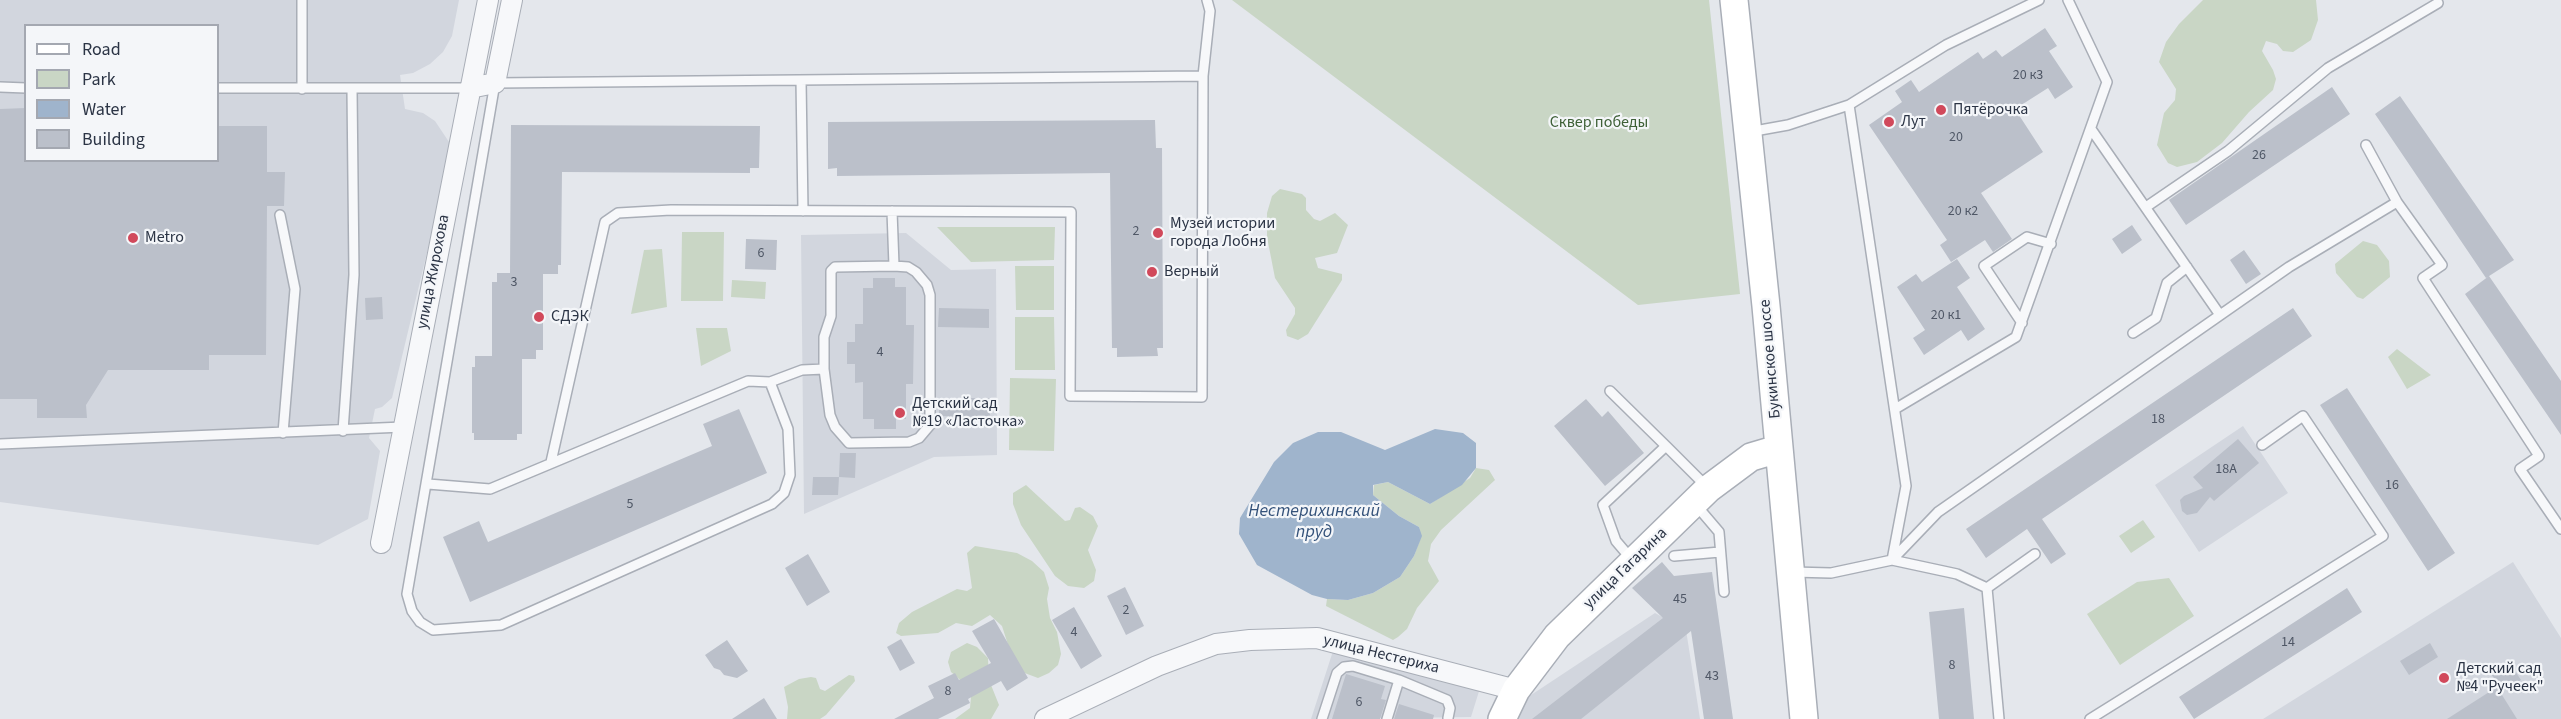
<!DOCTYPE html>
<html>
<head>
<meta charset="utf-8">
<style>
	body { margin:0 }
	#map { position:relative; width:2561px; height:719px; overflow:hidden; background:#e4e7ec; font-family:"Source Sans 3",sans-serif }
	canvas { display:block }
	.legend { position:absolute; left:24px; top:24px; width:195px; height:138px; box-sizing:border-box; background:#f4f6f9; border:2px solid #a4a8b1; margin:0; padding:8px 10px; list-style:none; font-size:18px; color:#2b3445 }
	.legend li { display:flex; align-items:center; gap:12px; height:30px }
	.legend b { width:30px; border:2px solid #a4a8b1 }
</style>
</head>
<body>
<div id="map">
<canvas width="2561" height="719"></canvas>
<ul class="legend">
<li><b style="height:8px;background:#fff"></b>Road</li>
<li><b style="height:16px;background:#c9d6c5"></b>Park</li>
<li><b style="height:16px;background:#9fb4cc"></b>Water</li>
<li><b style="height:16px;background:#bbc0ca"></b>Building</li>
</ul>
</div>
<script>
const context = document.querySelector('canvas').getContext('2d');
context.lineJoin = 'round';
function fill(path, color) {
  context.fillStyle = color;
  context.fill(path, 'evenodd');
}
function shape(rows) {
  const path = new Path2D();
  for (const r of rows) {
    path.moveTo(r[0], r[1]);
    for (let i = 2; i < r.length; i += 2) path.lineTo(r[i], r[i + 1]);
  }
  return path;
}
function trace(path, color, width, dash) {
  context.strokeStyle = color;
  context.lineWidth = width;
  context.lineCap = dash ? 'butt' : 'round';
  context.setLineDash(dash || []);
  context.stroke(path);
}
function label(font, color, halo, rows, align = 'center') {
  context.font = font + ' "Source Sans 3",sans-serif';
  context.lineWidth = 4.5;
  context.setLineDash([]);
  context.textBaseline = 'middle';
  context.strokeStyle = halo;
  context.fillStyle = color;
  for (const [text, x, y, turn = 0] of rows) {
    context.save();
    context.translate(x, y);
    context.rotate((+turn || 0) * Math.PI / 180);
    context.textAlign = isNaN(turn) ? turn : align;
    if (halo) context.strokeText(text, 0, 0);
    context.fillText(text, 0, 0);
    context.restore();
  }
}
const built = shape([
	[0,0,459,0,452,36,443,52,430,64,413,73,400,75,405,109,423,113,435,121,449,142,450,157,392,398,382,407,375,409,369,438,380,451,368,519,318,545,0,502],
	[26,26,218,26,218,160,26,160],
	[906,233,951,270,996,269,997,455,934,457,804,514,801,235],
	[2243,426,2288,493,2199,552,2155,485],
	[2513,562,2561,638,2561,719,2263,719],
	[1655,613,1686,630,1700,719,1515,719,1525,699],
	[1333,651,1480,688,1471,717,1311,719]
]);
const green = shape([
	[1232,0,1709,0,1740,294,1638,305],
	[2203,0,2316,0,2318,20,2311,40,2293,52,2283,51,2277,44,2266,41,2262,51,2273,70,2276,79,2273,90,2249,112,2222,143,2197,162,2177,167,2168,163,2157,145,2164,113,2175,100,2176,89,2159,62,2166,42,2179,24],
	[1280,189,1302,194,1306,198,1306,210,1314,219,1320,221,1335,213,1348,225,1337,253,1315,258,1318,268,1342,274,1342,280,1308,334,1298,340,1287,336,1286,330,1295,314,1295,308,1275,278,1267,237,1267,213,1272,196],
	[937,227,1055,227,1054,260,971,262],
	[682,232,724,232,723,301,681,301],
	[2363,241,2377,245,2389,261,2390,277,2363,299,2357,297,2336,273,2335,264],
	[662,249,667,307,631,314,644,250],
	[1015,266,1054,266,1054,310,1016,310],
	[732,280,766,282,765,299,731,297],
	[1015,317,1054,317,1055,370,1015,370],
	[696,328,727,328,731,351,701,366],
	[2397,349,2431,375,2407,389,2388,357],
	[1010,378,1056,379,1054,451,1009,450],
	[1476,468,1489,470,1495,480,1441,530,1431,544,1428,561,1439,581,1417,608,1407,629,1398,637,1393,640,1326,606,1327,599,1348,600,1373,593,1400,577,1414,556,1421,537,1419,527,1399,516,1373,495,1374,485,1388,482,1430,504,1470,478],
	[1026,485,1065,521,1070,520,1075,508,1080,507,1093,516,1098,526,1088,550,1096,570,1094,581,1084,588,1068,586,1055,576,1021,525,1013,504,1013,493],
	[2143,520,2155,537,2131,553,2119,536],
	[975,546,1017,553,1032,561,1044,572,1049,588,1047,599,1050,618,1057,632,1061,654,1058,665,1049,673,1038,678,1022,672,1011,654,1002,626,990,615,972,626,956,623,938,633,901,636,896,633,899,623,912,612,957,589,967,591,972,588,967,553],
	[2169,578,2194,616,2120,665,2087,614,2137,582],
	[967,643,977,647,988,658,989,680,999,705,991,719,955,719,970,708,971,697,967,686,951,672,948,662,951,652],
	[849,675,854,676,855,681,826,715,820,719,787,719,788,707,784,687,799,679,811,677,816,678,820,689,825,691]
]);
const water = shape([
	[1435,429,1463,433,1476,443,1476,468,1462,485,1430,504,1388,482,1373,485,1373,495,1399,516,1419,527,1422,536,1414,556,1400,577,1373,593,1348,600,1327,599,1312,595,1257,565,1239,534,1240,518,1274,462,1293,443,1318,432,1341,432,1385,450]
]);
const building = shape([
	[2045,28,2057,46,2049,51,2073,87,2055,99,2048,88,2015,109,2043,152,1981,193,2012,239,1993,252,1985,240,1951,262,1940,245,1947,240,1869,125,1902,102,1895,91,1911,80,1919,92,1978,52,1983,59,1996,50,2002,57],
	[2332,87,2350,114,2186,225,2169,200],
	[2400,96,2514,260,2486,278,2375,114],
	[26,108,26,160,218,160,218,126,267,126,267,172,285,172,284,206,267,206,266,355,209,355,209,370,108,370,86,405,87,418,37,418,37,399,0,399,0,109],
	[1155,120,1156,148,1162,148,1163,348,1157,348,1158,356,1117,357,1117,348,1112,348,1110,173,837,176,837,168,828,169,828,122],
	[511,125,760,126,759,168,750,168,750,173,562,172,561,265,558,265,558,274,543,274,543,350,536,350,536,359,522,359,522,434,517,434,517,440,474,440,474,433,472,433,472,367,475,367,475,356,492,356,492,282,497,282,497,273,510,273],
	[2132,225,2142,240,2122,254,2112,239],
	[746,239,777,240,776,270,745,269],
	[2244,250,2261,274,2246,284,2230,260],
	[1957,259,1970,278,1957,287,1985,329,1968,341,1961,330,1924,355,1913,338,1925,330,1897,287,1916,274,1922,282],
	[2489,276,2561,381,2561,435,2465,294],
	[873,278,895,278,895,287,906,287,906,325,914,325,913,384,906,384,906,419,896,419,896,429,874,429,874,419,863,419,863,382,855,383,855,364,847,364,847,342,855,342,855,324,863,324,863,288,873,288],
	[382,297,383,319,366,320,365,298],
	[939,308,989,309,989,328,938,327],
	[2293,308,2312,336,2042,519,2066,554,2051,564,2027,529,1986,558,1966,529],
	[2347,388,2455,553,2428,571,2320,405],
	[939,398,990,398,990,417,939,416],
	[1586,399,1602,417,1608,411,1644,453,1605,486,1554,426],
	[739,409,767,473,470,602,443,537,479,521,488,542,658,469,712,446,703,424],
	[2238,439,2259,463,2214,501,2210,497,2197,513,2187,515,2182,511,2180,500,2184,496,2203,488,2193,477],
	[840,453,856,453,855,478,839,477],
	[813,477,839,477,838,495,812,495],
	[808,554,830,592,807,606,785,568],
	[1662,562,1674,576,1712,572,1733,719,1704,719,1691,631,1581,719,1532,719,1663,618,1632,588],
	[1125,587,1144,626,1126,635,1107,596],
	[2347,588,2362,612,2194,719,2179,697],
	[1074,607,1102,656,1081,669,1052,620],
	[1964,608,1974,719,1939,719,1929,612],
	[994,619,1028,678,1007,691,1001,681,968,699,970,703,938,719,894,719,934,698,928,686,955,673,959,680,991,663,972,631],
	[901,639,915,663,900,671,887,647],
	[727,640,748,671,737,678,724,675,720,670,714,668,705,655],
	[2430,643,2438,657,2409,675,2400,661],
	[2509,662,2521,680,2503,691,2491,674],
	[1346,674,1385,686,1381,699,1386,700,1380,719,1332,719],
	[2497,687,2517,719,2447,719],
	[764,698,777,719,732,719],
	[1399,704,1434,715,1433,719,1394,719]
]);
const lane = shape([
	[302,0,302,89],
	[801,80,803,211],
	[0,87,26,88],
	[218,88,470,88],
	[2091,129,2220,315],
	[1749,132,1788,125,1849,105],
	[2366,145,2397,202,2442,265,2423,278,2539,456,2520,469,2561,529],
	[2146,207,2228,151,2328,68,2438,3],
	[892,211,894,266],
	[280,215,295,289,283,433],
	[894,266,908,267,916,272,927,285,930,295,930,425,919,438,909,442,849,443,835,427,830,415,824,369,824,337,831,316,831,271,835,267,894,266],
	[2022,323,1984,266,2027,237,2051,244],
	[2133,333,2156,318,2167,283,2187,267],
	[770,382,788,429,790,475,784,493,772,504,501,625,433,630,420,622,412,611,407,594,495,83,1203,76],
	[1610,391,1666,446],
	[1895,409,2016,337,2107,82,2068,0],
	[343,431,354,275,352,89],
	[0,444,403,427],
	[551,462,605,222,618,213,671,210,1071,212,1070,396,1202,397,1203,76,1210,11,1207,0],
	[428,484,490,489,748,381,770,382,802,370,824,369],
	[1696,505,1719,532,1724,592],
	[1674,556,1720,552],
	[1892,560,1906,486,1849,105,1946,45,2039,0],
	[1892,560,1938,512,2289,267,2397,202],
	[1633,561,1616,541,1603,505,1666,446,1707,487],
	[1793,572,1831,573,1892,560,1957,574,1987,588,1999,719],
	[1987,588,2035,554],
	[1322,719,1337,673,1344,667,1353,666,1399,680,1447,700,1450,708,1448,718],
	[1387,719,1399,680],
	[2090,719,2383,536,2303,416,2262,445]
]);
const street = shape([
	[470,88,495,83,512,0],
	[381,543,488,0],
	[1045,719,1157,666,1216,644,1250,640,1317,638,1516,690]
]);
const secondary = shape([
	[1734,0,1766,306,1804,719],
	[1502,719,1516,690,1557,636,1708,489,1751,457,1778,449]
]);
const markers = [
	[1941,110,6,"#d1495b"],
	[1889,122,6,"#d1495b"],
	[1158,233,6,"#d1495b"],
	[133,238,6,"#d1495b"],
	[1152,272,6,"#d1495b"],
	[539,317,6,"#d1495b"],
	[900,413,6,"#d1495b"],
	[2444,678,6,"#d1495b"]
];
const numberNames = [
	["20 к3",2028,76],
	["20",1956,138],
	["26",2259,156],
	["20 к2",1963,212],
	["2",1136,232],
	["6",761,254],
	["3",514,283],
	["20 к1",1946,316],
	["4",880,353],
	["18",2158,420],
	["18А",2226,470],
	["16",2392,486],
	["5",630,505],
	["45",1680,600],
	["2",1126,611],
	["4",1074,633],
	["14",2288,643],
	["8",1952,666],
	["43",1712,677],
	["8",948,692],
	["6",1359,703]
];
const poiNames = [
	["Пятёрочка",1953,110],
	["Лут",1901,122],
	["Музей истории",1170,224],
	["города Лобня",1170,242],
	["Metro",145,238],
	["Верный",1164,272],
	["СДЭК",551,317],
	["Детский сад",912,404],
	["№19 «Ласточка»",912,422],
	["Детский сад",2456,669],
	["№4 \"Ручеек\"",2456,687]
];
const parkNames = [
	["Сквер победы",1599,123]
];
const streetNames = [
	["улица Жирохова",434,272,-79],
	["Букинское шоссе",1771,359,-95],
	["улица Гагарина",1626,569,-44],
	["улица Нестериха",1381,655,14]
];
const waterNames = [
	["Нестерихинский",1314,512],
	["пруд",1314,533]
];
fill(built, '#d2d6de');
fill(green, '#c9d6c5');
fill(water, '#9fb4cc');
fill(building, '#bbc0ca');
trace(lane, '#a9aeb7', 12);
trace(street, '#a9aeb7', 22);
trace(secondary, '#a9aeb7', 30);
trace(lane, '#f7f8fa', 9);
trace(street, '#f7f8fa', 20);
trace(secondary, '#fff', 27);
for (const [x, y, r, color] of markers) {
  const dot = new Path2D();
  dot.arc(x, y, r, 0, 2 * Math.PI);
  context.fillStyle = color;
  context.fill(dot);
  trace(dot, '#f4f6f9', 2);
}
label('14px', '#4f5766', null, numberNames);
label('16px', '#2b3445', '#f4f6f9', poiNames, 'left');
label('16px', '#3f6138', '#f4f6f9', parkNames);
label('16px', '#2b3445', '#f4f6f9', streetNames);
label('italic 18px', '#34527a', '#f4f6f9', waterNames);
</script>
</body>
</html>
